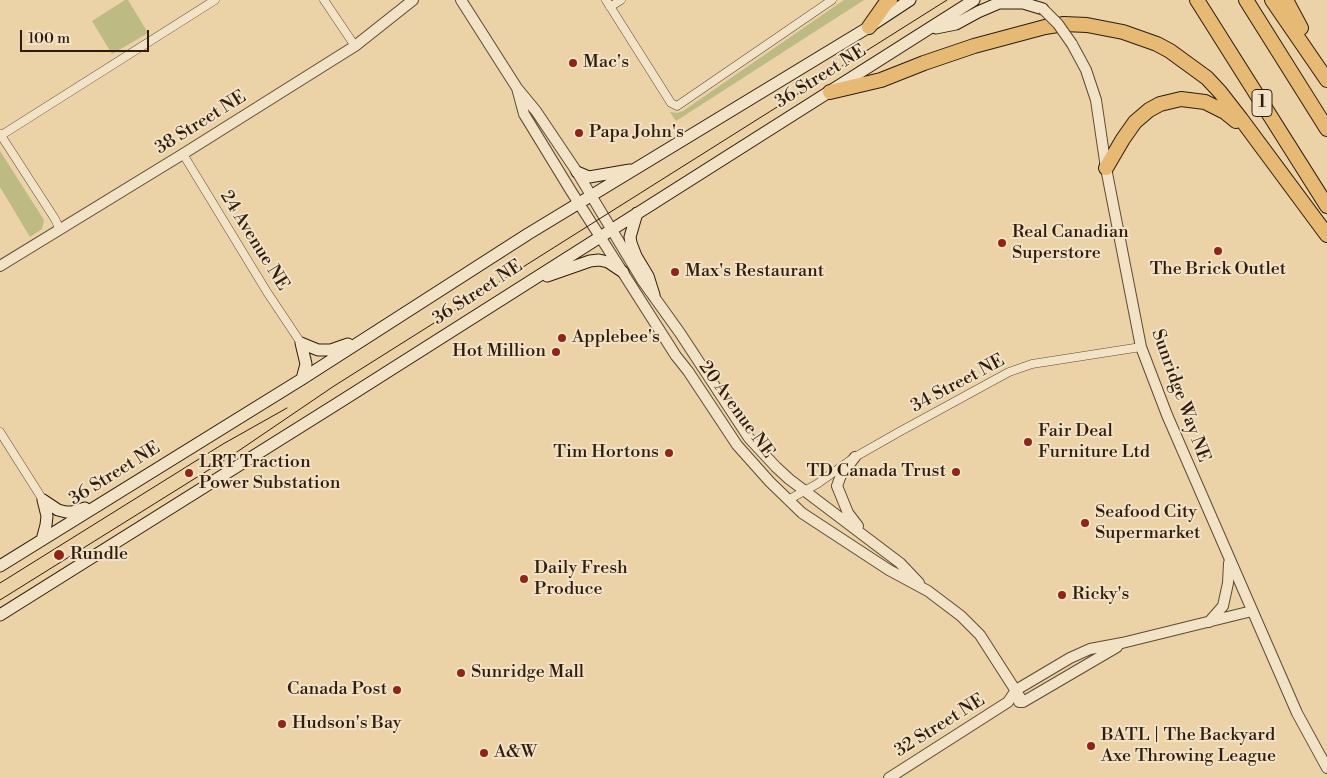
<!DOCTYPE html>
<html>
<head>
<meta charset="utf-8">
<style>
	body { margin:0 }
	#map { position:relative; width:1327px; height:778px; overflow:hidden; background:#ebd2a7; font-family:"Libre Bodoni",serif }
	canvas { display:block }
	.scale { position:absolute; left:20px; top:30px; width:129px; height:22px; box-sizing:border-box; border:2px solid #2f1c0c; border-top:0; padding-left:6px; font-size:15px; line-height:18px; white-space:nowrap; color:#2f1c0c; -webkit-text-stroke:4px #f2e2c6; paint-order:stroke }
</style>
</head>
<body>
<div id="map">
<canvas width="1327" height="778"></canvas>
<div class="scale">100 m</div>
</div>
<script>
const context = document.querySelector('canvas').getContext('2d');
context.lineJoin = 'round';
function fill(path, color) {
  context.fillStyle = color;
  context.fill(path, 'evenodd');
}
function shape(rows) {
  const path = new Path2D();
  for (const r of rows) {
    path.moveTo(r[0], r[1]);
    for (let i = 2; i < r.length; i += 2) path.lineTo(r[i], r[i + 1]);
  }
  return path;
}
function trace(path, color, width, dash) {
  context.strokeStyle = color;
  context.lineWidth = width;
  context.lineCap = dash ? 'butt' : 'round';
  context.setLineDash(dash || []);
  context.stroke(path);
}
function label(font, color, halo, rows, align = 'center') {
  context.font = font + ' "Libre Bodoni",serif';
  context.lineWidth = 4;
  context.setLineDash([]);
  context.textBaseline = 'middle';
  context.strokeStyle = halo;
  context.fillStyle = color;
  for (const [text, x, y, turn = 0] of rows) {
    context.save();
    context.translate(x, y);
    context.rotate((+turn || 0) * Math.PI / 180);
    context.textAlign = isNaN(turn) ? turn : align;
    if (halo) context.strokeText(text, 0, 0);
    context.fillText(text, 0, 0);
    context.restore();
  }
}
const green = shape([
	[125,0,128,0,148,33,112,54,92,21],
	[844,0,864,0,676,121,670,112,677,113,683,111],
	[0,151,44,220,42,229,30,237,0,187]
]);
const minor = shape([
	[324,0,355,46],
	[606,0,671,103,677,106,832,0],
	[610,7,621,0],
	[0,134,55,219,60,230],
	[0,136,215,0],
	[183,154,267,292,301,343],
	[0,432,43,500],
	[788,500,817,484,855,457,899,432,1009,372,1032,364,1141,347]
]);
const tertiary = shape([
	[461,0,517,88,536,111,577,172,642,280,680,333,749,438,776,467,789,479,900,563,919,583],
	[1072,44,1086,70,1096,100,1106,168,1141,347,1167,415,1297,713,1327,768],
	[517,88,524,114,571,191,676,356,688,371,737,445,770,482,802,513,889,570,928,591,961,616,980,635,1023,702],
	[0,266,183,154,355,46,413,0],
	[855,457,841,475,837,486,848,513,858,526],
	[1209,622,1223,606,1228,583,1229,563],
	[1019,702,1023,702,1117,647],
	[889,778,1008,702,1016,690,1070,658,1090,649,1122,643,1252,611]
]);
const secondary = shape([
	[936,28,956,24,978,12,999,3,1023,3,1043,9],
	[577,172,589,177,630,170],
	[637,213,630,237,631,243,636,256,648,276,654,295],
	[547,276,590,261,599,260,608,262,623,272],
	[301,343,318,350,331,350,348,344],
	[301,343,306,364,302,379],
	[43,500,58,510,66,512,72,512,85,508],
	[42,540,46,525,47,516,43,500],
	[0,566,302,379,528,234,869,27,910,0],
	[0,615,343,400,974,0]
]);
const motorway = shape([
	[1197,0,1327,206],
	[1246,0,1327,129],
	[1272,0,1327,80],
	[1286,0,1301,28],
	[869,27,886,3,890,0],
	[830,92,881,80,924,63,974,46,1045,27,1064,24,1087,25,1123,32,1157,44,1170,51,1207,78,1220,92,1241,119,1327,235],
	[1106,168,1123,139,1135,122,1149,110,1160,104,1181,99,1205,102,1225,112,1236,121]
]);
const tram = shape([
	[0,583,223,444,287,408],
	[0,600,231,456,334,386,947,0]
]);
const tertiaryBridge = shape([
	[1043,9,1058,24,1072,44]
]);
const markers = [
	[573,63,5,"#8f2418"],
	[579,133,5,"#8f2418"],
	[1002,243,5,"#8f2418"],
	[1218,251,5,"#8f2418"],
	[675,272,5,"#8f2418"],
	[562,338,5,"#8f2418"],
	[556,352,5,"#8f2418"],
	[1028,442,5,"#8f2418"],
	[669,453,5,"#8f2418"],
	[956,472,5,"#8f2418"],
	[189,473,5,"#8f2418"],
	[1085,523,5,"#8f2418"],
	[59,555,6,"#8f2418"],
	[524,579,5,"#8f2418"],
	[1062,595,5,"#8f2418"],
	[461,673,5,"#8f2418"],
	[397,690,5,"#8f2418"],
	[282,724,5,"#8f2418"],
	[1091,746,5,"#8f2418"],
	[484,753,5,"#8f2418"]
];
const shields = [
	[1262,103,20]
];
const shieldNames = [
	["1",1262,103]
];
const poiNames = [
	["Mac's",583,63],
	["Papa John's",589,133],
	["Real Canadian",1012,233],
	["Superstore",1012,254],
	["The Brick Outlet",1218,270,"center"],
	["Max's Restaurant",685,272],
	["Applebee's",572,338],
	["Hot Million",546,352,"right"],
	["Fair Deal",1038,432],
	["Furniture Ltd",1038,453],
	["Tim Hortons",659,453,"right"],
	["LRT Traction",199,463],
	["Power Substation",199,484],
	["TD Canada Trust",946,472,"right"],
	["Seafood City",1095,513],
	["Supermarket",1095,534],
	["Rundle",70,555],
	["Daily Fresh",534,569],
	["Produce",534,590],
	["Ricky's",1072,595],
	["Sunridge Mall",471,673],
	["Canada Post",387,690,"right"],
	["Hudson's Bay",292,724],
	["BATL | The Backyard",1101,736],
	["Axe Throwing League",1101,757],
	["A&W",494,753]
];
const streetNames = [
	["36 Street NE",821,77,-32],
	["38 Street NE",201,123,-32],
	["24 Avenue NE",254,241,58],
	["36 Street NE",478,293,-33],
	["34 Street NE",958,384,-28],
	["Sunridge Way NE",1180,396,70],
	["20 Avenue NE",736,410,54],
	["36 Street NE",115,474,-32],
	["32 Street NE",940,726,-32]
];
fill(green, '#bdba83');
trace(minor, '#5e4a33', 9);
trace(tertiary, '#5e4a33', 12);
trace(secondary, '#2f1c0c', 13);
trace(motorway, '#2f1c0c', 16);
trace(minor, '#f2e2c6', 8);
trace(tertiary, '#f2e2c6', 10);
trace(secondary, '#f2e2c6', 11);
trace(motorway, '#e6b974', 14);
trace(tram, '#2f1c0c', 1);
trace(tertiaryBridge, '#5e4a33', 12, []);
trace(tertiaryBridge, '#f2e2c6', 10);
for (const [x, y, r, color] of markers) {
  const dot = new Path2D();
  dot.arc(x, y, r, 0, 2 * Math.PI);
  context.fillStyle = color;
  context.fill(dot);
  trace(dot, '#f2e2c6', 2);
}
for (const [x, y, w] of shields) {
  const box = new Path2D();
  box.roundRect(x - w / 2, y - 13.5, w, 27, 4);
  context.fillStyle = '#f2e2c6';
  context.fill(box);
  trace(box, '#2f1c0c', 1);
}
label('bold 16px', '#2f1c0c', null, shieldNames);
label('18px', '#2f1c0c', '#f2e2c6', poiNames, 'left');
label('18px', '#2f1c0c', '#f2e2c6', streetNames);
</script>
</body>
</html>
